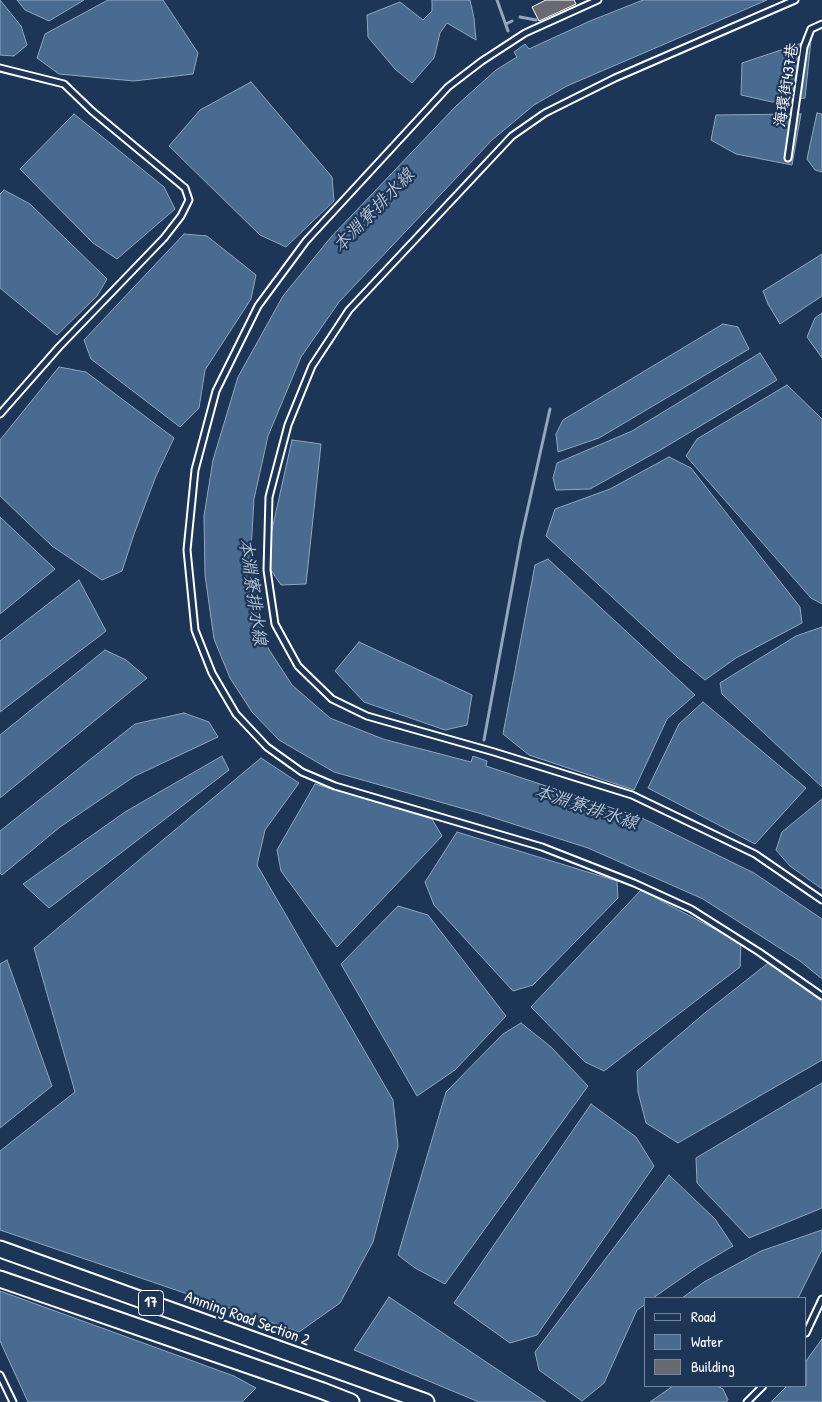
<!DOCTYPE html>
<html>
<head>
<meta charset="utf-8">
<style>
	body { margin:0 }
	#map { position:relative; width:822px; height:1402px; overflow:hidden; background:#1d3557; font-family:"Patrick Hand",sans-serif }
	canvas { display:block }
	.legend { position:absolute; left:644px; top:1297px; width:162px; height:90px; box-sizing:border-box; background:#1d3557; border:1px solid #77869a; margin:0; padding:6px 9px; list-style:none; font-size:15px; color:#fff }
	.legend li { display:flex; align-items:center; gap:10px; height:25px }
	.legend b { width:25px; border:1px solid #77869a }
</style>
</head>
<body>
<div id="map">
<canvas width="822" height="1402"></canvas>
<ul class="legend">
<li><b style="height:6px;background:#1d3557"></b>Road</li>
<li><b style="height:14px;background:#496b90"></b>Water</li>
<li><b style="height:14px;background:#696972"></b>Building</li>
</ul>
</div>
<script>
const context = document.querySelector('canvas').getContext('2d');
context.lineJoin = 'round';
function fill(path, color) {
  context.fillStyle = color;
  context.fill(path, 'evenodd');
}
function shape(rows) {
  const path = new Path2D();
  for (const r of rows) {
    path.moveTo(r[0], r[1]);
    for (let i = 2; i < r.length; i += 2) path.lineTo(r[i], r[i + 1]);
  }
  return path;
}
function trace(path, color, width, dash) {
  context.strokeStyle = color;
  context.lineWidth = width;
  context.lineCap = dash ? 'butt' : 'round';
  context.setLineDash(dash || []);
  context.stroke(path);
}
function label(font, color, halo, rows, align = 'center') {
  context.font = font + ' "Patrick Hand","LXGW WenKai TC",sans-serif';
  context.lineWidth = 4.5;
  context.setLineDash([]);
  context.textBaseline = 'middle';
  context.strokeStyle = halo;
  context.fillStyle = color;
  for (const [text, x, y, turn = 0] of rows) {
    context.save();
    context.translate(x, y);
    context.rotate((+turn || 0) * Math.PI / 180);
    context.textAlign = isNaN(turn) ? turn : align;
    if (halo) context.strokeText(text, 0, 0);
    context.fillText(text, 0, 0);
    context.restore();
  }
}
const water = shape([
	[0,0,21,26,27,45,14,56,0,55,0,0],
	[17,0,84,0,49,21,25,10,17,0],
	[108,0,163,0,198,53,193,74,134,81,59,74,37,58,45,34,108,0],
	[432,0,470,0,474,18,476,40,447,23,440,33,434,58,412,83,395,69,368,37,367,15,400,2,423,20,432,11,432,0],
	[643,0,767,0,567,86,534,105,492,140,339,302,301,357,268,436,254,499,251,550,256,606,268,648,292,685,330,718,383,739,471,762,473,756,487,761,486,766,642,818,754,873,822,919,822,979,800,961,703,899,588,848,482,814,334,772,279,740,252,712,230,678,214,639,205,575,204,516,213,460,238,377,283,296,331,237,456,106,496,70,517,57,514,52,525,44,529,49,590,21,643,0],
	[811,40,805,98,772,102,741,95,742,63,811,40],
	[251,82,332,177,334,201,286,247,260,235,169,146,200,110,251,82],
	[817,113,822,114,822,172,815,170,807,159,817,113],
	[74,114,164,187,175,209,117,259,93,243,20,169,74,114],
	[801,114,792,165,736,154,711,140,716,115,801,114],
	[4,190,30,204,107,279,97,296,57,335,0,288,0,194,4,190],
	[184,234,207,236,256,275,251,299,205,370,199,408,180,427,91,359,84,340,184,234],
	[822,254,822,296,780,324,768,304,763,291,822,254],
	[822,313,822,358,807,337,815,318,822,313],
	[723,324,738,327,749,349,599,438,558,452,556,434,563,420,723,324],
	[760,353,777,380,662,449,590,489,556,490,553,478,557,463,632,431,760,353],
	[59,367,86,372,174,438,156,476,134,534,122,571,102,580,52,546,0,496,0,440,59,367],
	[787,385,822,419,822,604,811,598,686,456,697,439,787,385],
	[292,440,321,444,306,584,281,585,265,561,292,440],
	[669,457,691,468,800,607,802,623,736,658,705,680,677,657,546,536,555,509,610,489,669,457],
	[0,517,55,569,0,614,0,517],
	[548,559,695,695,667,719,634,790,529,755,503,734,535,565,548,559],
	[79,580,106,631,0,712,0,641,79,580],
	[822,627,822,787,722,694,720,683,796,636,822,627],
	[359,642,472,695,467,725,445,730,364,702,335,671,359,642],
	[105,650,126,660,147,678,0,798,0,735,105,650],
	[703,702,806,788,755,844,648,788,679,724,703,702],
	[184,713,209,722,218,737,135,776,60,827,2,875,0,873,0,831,135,724,184,713],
	[222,756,229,770,49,908,23,884,125,812,222,756],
	[261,758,299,783,265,830,257,865,393,1100,398,1146,373,1242,340,1303,299,1332,0,1230,0,1151,75,1092,34,948,261,758],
	[315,784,432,819,442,836,337,947,281,871,277,850,315,784],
	[822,799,822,889,790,866,776,850,782,832,822,799],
	[457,832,617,881,618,898,533,985,513,991,434,905,425,882,457,832],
	[641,890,741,943,740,967,604,1071,585,1062,531,1007,641,890],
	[398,906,428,915,506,1016,455,1070,417,1096,341,964,398,906],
	[7,960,52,1086,0,1128,0,964,7,960],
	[772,960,822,1002,822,1060,678,1143,646,1123,638,1092,637,1071,706,1012,772,960],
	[521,1023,551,1047,588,1086,445,1284,415,1268,398,1255,446,1092,503,1034,521,1023],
	[822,1083,822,1208,749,1238,697,1183,696,1158,822,1083],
	[591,1104,636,1137,654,1166,537,1335,510,1343,454,1303,591,1104],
	[669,1175,715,1219,733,1246,699,1266,653,1298,646,1298,646,1304,637,1310,604,1383,582,1401,539,1370,535,1352,669,1175],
	[822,1230,822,1250,798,1298,682,1298,704,1282,761,1251,822,1230],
	[0,1291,234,1376,256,1388,242,1402,28,1402,0,1341,0,1291],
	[389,1297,546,1402,479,1402,354,1350,389,1297],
	[822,1339,822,1402,771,1402,787,1386,806,1386,806,1361,822,1339],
	[673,1386,717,1386,723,1389,728,1400,726,1402,650,1402,673,1386]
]);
const stream = shape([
	[497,0,508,31],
	[520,17,536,20],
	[506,24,512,21],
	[484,740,521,539,550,409]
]);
const building = shape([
	[546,0,574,0,576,4,539,21,532,7,546,0]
]);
const lane = shape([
	[598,0,525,33,482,61,448,87,306,241,258,306,216,391,195,470,187,550,195,630,212,673,236,714,267,747,302,772,335,786,542,847,634,883,691,909,759,952,822,996],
	[795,0,615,78,545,113,512,136,349,310,312,366,288,425,269,497,267,570,275,624,298,666,332,699,367,716,494,752,632,795,755,854,822,900],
	[0,68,64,84,92,111,185,188,189,200,181,216,164,238,59,347,0,414],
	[788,158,804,47,811,29,822,24],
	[806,1333,822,1299],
	[0,1375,13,1402],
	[747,1402,763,1386]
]);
const primary = shape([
	[0,1249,426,1402],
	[0,1279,323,1391,351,1402]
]);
const shields = [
	[151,1303,25]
];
const shieldNames = [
	["17",151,1303]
];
const streetNames = [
	["海環街437巷",787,85,-81],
	["Anming Road Section 2",247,1319,20]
];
const waterNames = [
	["本淵寮排水線",374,211,-46],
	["本淵寮排水線",252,592,82],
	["本淵寮排水線",586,808,18]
];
fill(water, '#496b90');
trace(water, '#92a6bc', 1);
trace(stream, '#92a6bc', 3);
fill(building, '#696972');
trace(building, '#fff', 1);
trace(lane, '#fff', 9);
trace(primary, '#fff', 19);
trace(lane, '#1d3557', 5);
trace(primary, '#1d3557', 15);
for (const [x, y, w] of shields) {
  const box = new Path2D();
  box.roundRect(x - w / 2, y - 12.5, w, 25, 4);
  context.fillStyle = '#1d3557';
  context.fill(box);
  trace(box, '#fff', 1);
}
label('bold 15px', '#fff', null, shieldNames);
label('16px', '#fff', '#1d3557', streetNames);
label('italic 18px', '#b6c4d3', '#1d3557', waterNames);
</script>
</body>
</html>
